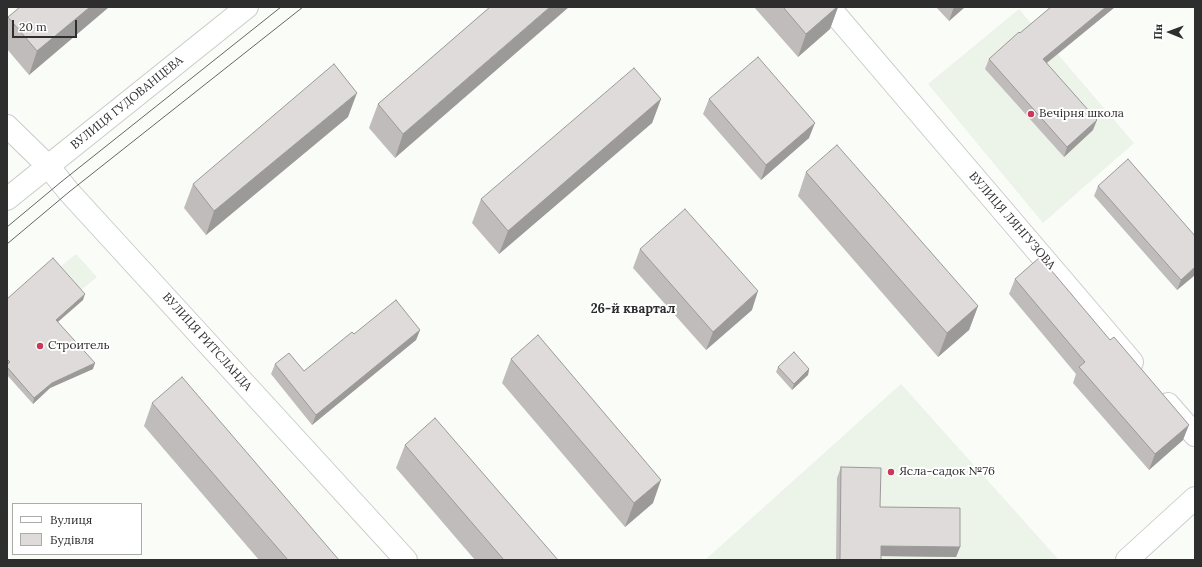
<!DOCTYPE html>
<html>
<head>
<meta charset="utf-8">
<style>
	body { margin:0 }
	#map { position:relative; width:1202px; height:567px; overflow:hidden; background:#fafcf8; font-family:Lora,serif }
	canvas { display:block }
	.frame { position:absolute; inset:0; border:8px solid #2d2e2d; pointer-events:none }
	.legend { position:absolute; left:12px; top:503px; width:130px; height:52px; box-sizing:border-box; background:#fff; border:1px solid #ababab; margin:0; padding:5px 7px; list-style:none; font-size:12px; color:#2d2e2d }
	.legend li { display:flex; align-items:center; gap:8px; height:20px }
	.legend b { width:20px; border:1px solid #ababab }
	.north { position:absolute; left:1150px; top:12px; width:40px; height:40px; -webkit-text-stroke:3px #fff; paint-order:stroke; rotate:271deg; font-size:11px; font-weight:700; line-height:16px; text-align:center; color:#2d2e2d }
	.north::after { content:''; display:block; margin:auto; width:14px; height:18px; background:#2d2e2d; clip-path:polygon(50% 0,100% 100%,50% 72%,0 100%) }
	.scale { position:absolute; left:12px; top:20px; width:65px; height:18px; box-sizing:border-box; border:2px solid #2d2e2d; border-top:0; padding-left:5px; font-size:12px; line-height:14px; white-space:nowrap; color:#2d2e2d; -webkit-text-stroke:3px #fff; paint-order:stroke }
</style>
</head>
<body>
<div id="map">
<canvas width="1202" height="567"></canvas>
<div class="frame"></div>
<ul class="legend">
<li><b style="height:5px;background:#fff"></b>Вулиця</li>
<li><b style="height:11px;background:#dfdbdb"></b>Будівля</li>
</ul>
<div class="north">Пн</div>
<div class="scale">20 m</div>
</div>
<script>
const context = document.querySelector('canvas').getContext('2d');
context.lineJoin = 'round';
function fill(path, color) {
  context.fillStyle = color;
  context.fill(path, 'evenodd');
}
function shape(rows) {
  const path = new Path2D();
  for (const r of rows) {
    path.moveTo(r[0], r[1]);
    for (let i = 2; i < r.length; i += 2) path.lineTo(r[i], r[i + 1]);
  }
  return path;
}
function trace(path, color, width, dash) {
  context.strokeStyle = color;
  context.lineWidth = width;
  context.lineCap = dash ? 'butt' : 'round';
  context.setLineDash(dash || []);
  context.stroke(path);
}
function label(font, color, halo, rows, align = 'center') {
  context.font = font + ' Lora,serif';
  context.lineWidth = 4;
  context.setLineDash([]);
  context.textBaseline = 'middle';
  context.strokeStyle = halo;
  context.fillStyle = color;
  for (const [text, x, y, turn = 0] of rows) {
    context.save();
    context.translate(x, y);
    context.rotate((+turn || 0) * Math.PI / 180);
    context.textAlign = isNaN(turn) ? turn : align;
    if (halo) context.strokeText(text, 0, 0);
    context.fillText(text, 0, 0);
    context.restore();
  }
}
const built = shape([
	[1019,9,1134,143,1043,223,928,84],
	[76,254,97,277,81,290,61,266],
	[901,384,1059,560,705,560]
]);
const minor = shape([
	[829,7,1132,362],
	[7,126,48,166,69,192,406,560],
	[7,199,247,7],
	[1168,404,1195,435],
	[1127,560,1195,498]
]);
const tram = shape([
	[7,227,61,182,281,7],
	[7,244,69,192,303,7]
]);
const wall = shape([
	[20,7,109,7,29,75,7,49,7,21,8,17],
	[490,7,395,158,369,128,378,104],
	[754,7,838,7,830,29,798,57],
	[936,7,965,7,949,21],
	[1051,7,1115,7,1047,63,1093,130,1064,157,985,69,989,59],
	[661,99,652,123,499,254,472,223,481,199],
	[709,99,809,138,761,180,703,114],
	[348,117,206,235,184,208,193,184],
	[806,172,978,306,969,330,938,357,798,196],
	[1098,186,1195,236,1195,275,1177,290,1094,196],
	[640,249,752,310,706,350,633,268],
	[1015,279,1183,440,1149,470,1073,383,1076,374,1009,294],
	[7,299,83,300,58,322,93,369,50,388,33,404,7,375],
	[420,330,416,340,312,425,271,374,275,364,304,371,354,334],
	[511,359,653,503,625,527,502,383],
	[778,367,809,369,808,375,792,390,776,372],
	[152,403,339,560,259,560,144,426],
	[405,445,558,560,475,560,396,468],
	[841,467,880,507,960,547,956,557,881,556,881,560,836,560,837,478]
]);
const shadedWall = shape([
	[90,7,109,7,29,75,37,51],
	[550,7,569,7,395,158,403,134],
	[837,7,838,7,830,29,798,57,806,34],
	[954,7,965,7,949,21],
	[1106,7,1115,7,1039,69,1043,59],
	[357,93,348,117,206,235,214,211],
	[661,99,652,123,499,254,508,231],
	[1097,120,1093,130,1064,157,1067,147],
	[815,123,809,138,761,180,766,165],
	[1195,267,1195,275,1177,290,1181,280],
	[758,291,752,310,706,350,713,332],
	[85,294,83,300,54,325,56,320],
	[978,306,969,330,938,357,947,333],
	[420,330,416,340,312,425,316,415],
	[95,363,93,369,50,388,33,404,34,398,52,383],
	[809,369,808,375,792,390,794,384],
	[1189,425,1183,440,1149,470,1155,454],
	[661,480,653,503,625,527,634,503],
	[881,546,960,547,956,557,877,556]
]);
const building = shape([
	[20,7,90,7,37,51,8,17,20,7],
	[490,7,550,7,403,134,378,104,490,7],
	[783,7,837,7,806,34,783,7],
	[1051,7,1106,7,1043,59,1097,120,1067,147,989,59,1019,32,1020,33,1051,7],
	[758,57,815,123,766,165,709,99,758,57],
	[334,64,357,93,214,211,193,184,334,64],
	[634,68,661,99,508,231,481,199,634,68],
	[837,145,978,306,947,333,806,172,837,145],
	[1128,159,1195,236,1195,267,1181,280,1098,186,1128,159],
	[685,209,758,291,713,332,640,249,685,209],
	[1040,257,1110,340,1114,337,1189,425,1155,454,1079,367,1085,362,1015,279,1040,257],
	[53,258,85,294,56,320,95,363,52,383,34,398,7,367,7,365,10,362,7,359,7,299,53,258],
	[396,300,420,330,316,415,275,364,289,353,304,371,352,332,354,334,396,300],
	[538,335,661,480,634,503,511,359,538,335],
	[794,352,809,369,794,384,778,367,794,352],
	[182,377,339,560,288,560,152,403,182,377],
	[435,418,558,560,504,560,405,445,435,418],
	[841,467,881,468,880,507,960,508,960,547,881,546,881,560,840,560,841,467]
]);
const markers = [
	[1031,114,4,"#ca3a58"],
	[40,346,4,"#ca3a58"],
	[891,472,4,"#ca3a58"]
];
const streetNames = [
	["ВУЛИЦЯ ГУДОВАНЦЕВА",127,103,-39],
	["ВУЛИЦЯ ЛЯНГУЗОВА",1012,221,49],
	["ВУЛИЦЯ РИТСЛАНДА",207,342,48]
];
const poiNames = [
	["Вечірня школа",1039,114],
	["Строитель",48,346],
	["Ясла-садок №76",899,472]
];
const neighbourhoodNames = [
	["26-й квартал",633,309]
];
fill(built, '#ecf3e9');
trace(minor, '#caccc9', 24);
trace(minor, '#fff', 22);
trace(tram, '#656664', 1);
fill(wall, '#c0bcbc');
fill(shadedWall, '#9c9999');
fill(building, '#dfdbdb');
trace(building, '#9c9999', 1);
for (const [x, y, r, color] of markers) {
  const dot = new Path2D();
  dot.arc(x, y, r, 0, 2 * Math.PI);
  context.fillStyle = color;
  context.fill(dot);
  trace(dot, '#fff', 1.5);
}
label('12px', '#2d2e2d', '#fff', streetNames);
label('12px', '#2d2e2d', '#fff', poiNames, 'left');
label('bold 13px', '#2d2e2d', '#fff', neighbourhoodNames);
</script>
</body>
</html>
